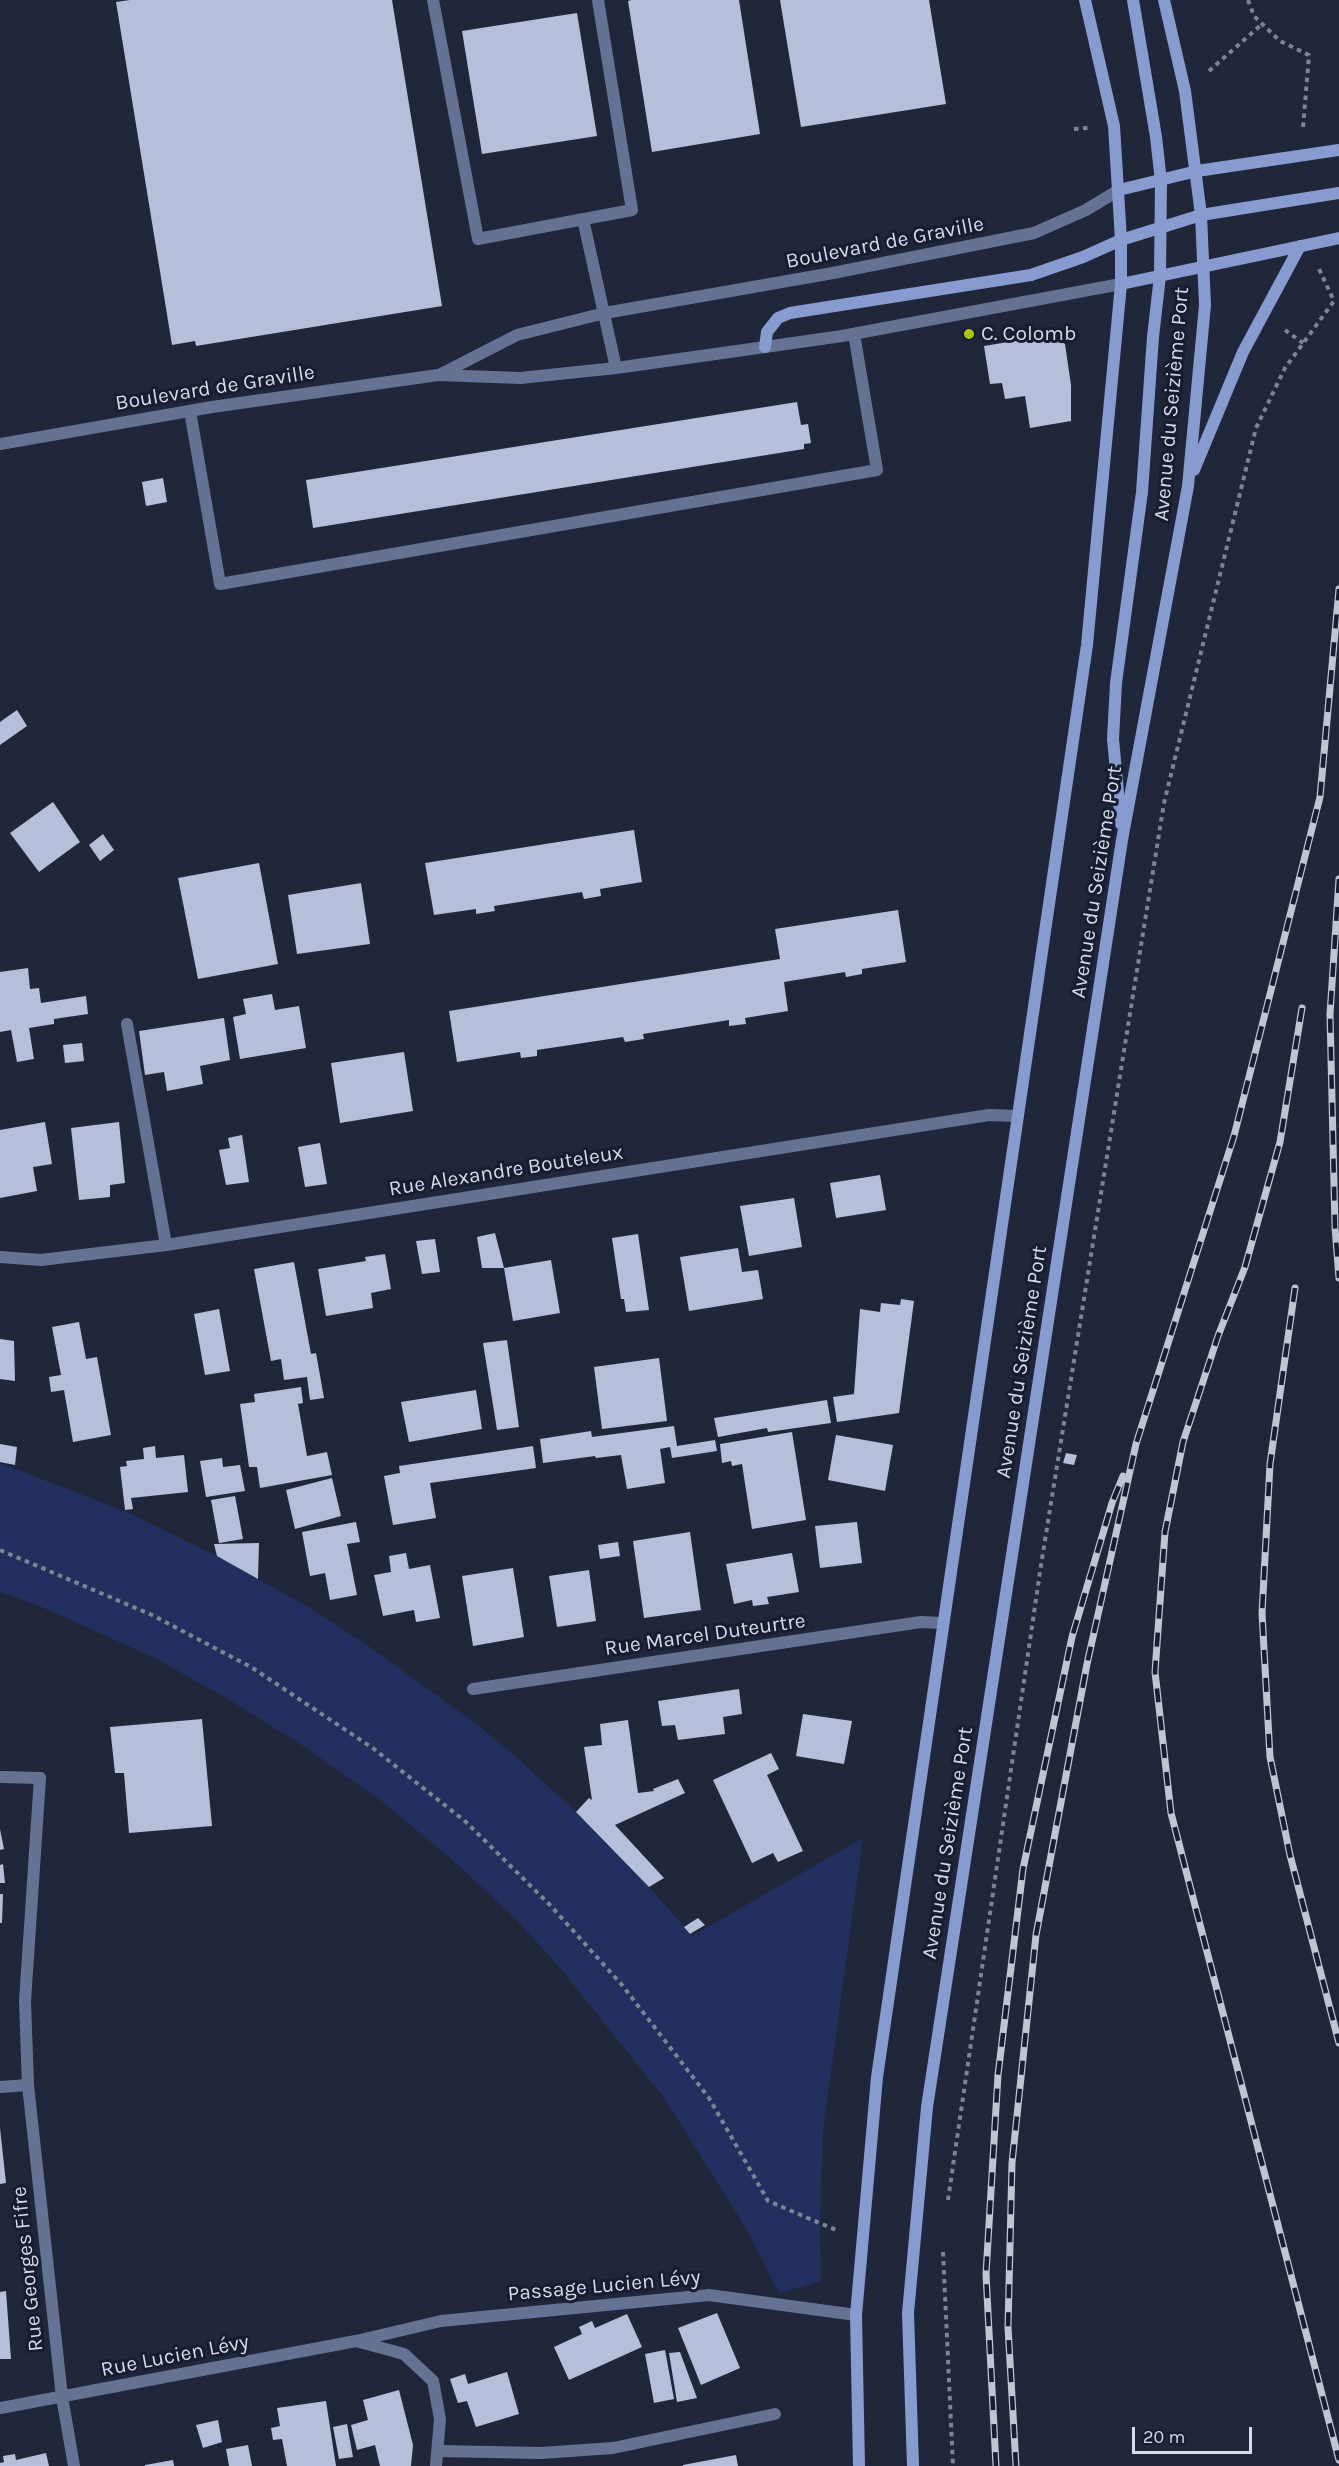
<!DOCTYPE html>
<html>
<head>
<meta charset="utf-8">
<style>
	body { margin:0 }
	#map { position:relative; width:1339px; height:2466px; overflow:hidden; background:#21273b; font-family:Karla,sans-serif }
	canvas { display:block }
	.scale { position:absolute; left:1132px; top:2427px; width:120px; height:27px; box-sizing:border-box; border:3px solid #d6dbe9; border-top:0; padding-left:8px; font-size:18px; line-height:21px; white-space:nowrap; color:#d6dbe9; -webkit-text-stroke:4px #171e31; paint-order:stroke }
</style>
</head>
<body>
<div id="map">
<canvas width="1339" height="2466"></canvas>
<div class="scale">20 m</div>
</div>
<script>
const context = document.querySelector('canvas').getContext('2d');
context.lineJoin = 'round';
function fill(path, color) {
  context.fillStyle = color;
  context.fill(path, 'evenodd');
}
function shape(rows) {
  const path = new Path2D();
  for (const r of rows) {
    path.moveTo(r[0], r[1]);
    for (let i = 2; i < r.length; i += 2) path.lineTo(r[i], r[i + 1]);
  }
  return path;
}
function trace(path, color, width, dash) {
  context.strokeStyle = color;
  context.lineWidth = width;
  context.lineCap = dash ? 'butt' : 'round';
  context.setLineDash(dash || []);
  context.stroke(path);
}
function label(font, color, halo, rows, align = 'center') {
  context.font = font + ' Karla,sans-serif';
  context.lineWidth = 6;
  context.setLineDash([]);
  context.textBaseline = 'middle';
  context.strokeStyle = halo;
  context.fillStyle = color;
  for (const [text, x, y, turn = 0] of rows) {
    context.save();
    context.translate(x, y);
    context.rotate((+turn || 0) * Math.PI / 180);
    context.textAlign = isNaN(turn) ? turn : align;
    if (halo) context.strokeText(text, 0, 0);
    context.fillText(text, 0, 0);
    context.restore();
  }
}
const green = shape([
	[0,1463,124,1511,217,1556,308,1607,364,1643,479,1726,523,1763,576,1812,649,1887,692,1936,863,1838,823,2129,820,2223,821,2281,779,2293,749,2233,665,2099,561,1969,515,1918,456,1863,383,1802,299,1743,223,1696,155,1658,49,1610,0,1591]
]);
const building = shape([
	[130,0,392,0,442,306,196,346,195,341,172,345,116,2],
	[631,0,739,0,760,134,652,152,628,1],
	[780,0,929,0,946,104,801,127],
	[577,13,597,136,482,154,462,31],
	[1051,335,1065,344,1071,385,1071,421,1030,428,1025,396,1005,399,1002,383,990,384,984,346],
	[797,402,801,425,808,424,811,443,804,444,804,449,313,528,306,480],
	[163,478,167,502,146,506,142,482],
	[17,710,27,726,0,745,0,722],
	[53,802,80,842,39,872,10,833],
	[634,830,642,882,600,889,601,896,584,899,582,892,494,906,495,911,476,914,476,909,434,915,425,863],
	[103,834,114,850,100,861,89,845],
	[259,863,278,964,198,979,178,878],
	[361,883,370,944,297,954,288,895],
	[898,910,906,962,862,969,862,974,846,977,845,972,784,982,788,1011,745,1018,746,1024,729,1026,729,1020,643,1034,644,1039,625,1042,623,1037,537,1050,537,1056,521,1058,520,1052,457,1062,449,1011,780,959,775,929],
	[28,968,30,989,39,988,41,1003,86,996,88,1014,54,1019,54,1024,29,1028,34,1059,17,1062,11,1030,0,1032,0,972],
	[272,994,275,1010,299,1006,306,1048,240,1059,233,1017,246,1014,243,999],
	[224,1018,230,1060,200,1066,203,1084,167,1091,164,1072,145,1075,139,1031],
	[82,1043,84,1061,65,1063,63,1045],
	[404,1052,413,1111,340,1123,331,1063],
	[45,1122,52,1164,33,1167,37,1191,0,1198,0,1130],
	[119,1122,125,1183,110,1185,110,1197,79,1200,71,1128],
	[242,1135,249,1182,226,1185,219,1150,230,1148,228,1138],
	[320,1143,327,1184,305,1187,298,1147],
	[880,1175,886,1210,836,1218,830,1183],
	[794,1198,802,1247,749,1256,740,1206],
	[495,1233,504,1268,482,1268,477,1237],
	[638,1234,649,1310,626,1312,624,1299,621,1299,612,1238],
	[435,1239,440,1272,422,1274,416,1241],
	[738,1248,742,1272,758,1270,763,1299,689,1311,680,1257],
	[385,1254,391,1289,371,1293,373,1308,326,1316,318,1269,366,1261,365,1257],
	[551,1260,560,1313,513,1321,504,1268],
	[294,1262,311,1354,316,1353,324,1398,310,1400,307,1377,284,1380,281,1359,271,1361,254,1269],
	[901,1299,914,1301,899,1413,837,1422,833,1397,854,1394,860,1309,880,1312,881,1303,900,1305],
	[219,1309,230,1371,205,1375,194,1314],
	[79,1322,86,1359,97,1357,111,1435,73,1442,64,1390,51,1392,49,1377,61,1375,52,1327],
	[0,1339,14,1341,15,1381,0,1379],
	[507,1340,519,1427,497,1430,483,1343],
	[659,1358,667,1421,602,1429,594,1367],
	[301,1387,303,1403,298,1404,307,1456,327,1452,332,1475,260,1488,257,1467,249,1467,240,1404,255,1402,254,1394],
	[476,1390,482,1429,409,1442,401,1402],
	[827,1400,831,1423,768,1432,767,1428,718,1437,714,1418],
	[674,1426,677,1446,715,1440,717,1451,672,1458,670,1447,660,1449,665,1483,627,1489,621,1455,596,1458,595,1456,543,1463,540,1439,591,1431,592,1437],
	[792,1432,806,1520,752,1529,742,1464,732,1466,731,1461,722,1463,720,1444],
	[836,1435,893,1445,885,1491,828,1480],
	[0,1444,17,1447,15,1465,0,1462],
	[155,1446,156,1458,184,1455,188,1492,131,1498,133,1509,125,1510,120,1467,127,1466,126,1461,144,1459,143,1448],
	[533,1446,536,1468,430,1483,436,1518,393,1525,384,1476,400,1473,399,1466],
	[1066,1453,1077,1455,1074,1465,1063,1463],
	[222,1458,223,1467,240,1465,245,1491,206,1497,200,1461],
	[332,1478,341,1516,295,1529,286,1490],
	[235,1496,243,1539,219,1543,211,1500],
	[356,1522,360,1542,347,1544,357,1595,330,1600,325,1573,310,1576,302,1532],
	[857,1522,862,1563,820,1568,815,1526],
	[690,1532,701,1610,644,1618,633,1541],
	[618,1542,620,1556,600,1559,598,1545],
	[259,1543,258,1579,217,1556,214,1544],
	[406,1553,409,1569,430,1565,440,1618,416,1622,414,1610,383,1616,374,1575,391,1572,389,1556],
	[792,1553,799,1592,767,1597,769,1604,753,1606,752,1600,734,1604,726,1564],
	[513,1568,524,1637,473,1646,462,1576],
	[589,1570,596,1621,557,1627,549,1576],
	[739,1689,742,1714,723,1717,725,1734,678,1740,675,1725,662,1726,658,1701],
	[803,1714,852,1721,844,1764,796,1756],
	[202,1719,212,1826,129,1833,124,1773,115,1773,110,1727],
	[628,1720,638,1793,654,1791,653,1789,678,1779,685,1793,615,1825,664,1878,649,1887,576,1812,589,1798,592,1800,584,1747,602,1745,600,1724],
	[771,1753,779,1769,767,1775,803,1851,778,1862,773,1853,752,1863,713,1780],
	[0,1829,4,1849,0,1850],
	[3,1864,5,1883,0,1883,0,1865],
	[0,1894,3,1894,2,1923,0,1923],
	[698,1918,705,1925,690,1934,684,1927],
	[0,2128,6,2183,0,2184],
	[6,2291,11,2359,0,2359,0,2292],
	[717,2313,740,2368,701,2385,678,2328],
	[627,2314,642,2347,569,2380,554,2347,582,2334,579,2327,592,2321,595,2328],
	[665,2350,674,2399,654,2403,645,2354],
	[680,2352,697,2398,677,2402,669,2353],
	[507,2372,519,2414,476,2427,467,2401,458,2403,450,2379,465,2374,468,2384],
	[399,2390,413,2445,411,2466,380,2466,375,2445,357,2450,351,2425,368,2420,363,2400],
	[326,2401,336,2466,287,2466,282,2439,273,2440,271,2428,280,2426,277,2408],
	[218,2420,222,2442,203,2448,196,2425],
	[347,2424,353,2457,339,2459,333,2427],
	[248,2445,252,2466,229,2466,226,2449],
	[46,2453,49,2466,0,2466,0,2463,4,2462,3,2456,15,2454,16,2460],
	[736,2455,738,2466,683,2466,683,2465],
	[173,2460,174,2466,145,2466,145,2465]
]);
const path = shape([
	[1248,0,1254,16,1280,41,1309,55,1303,128],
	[1209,71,1262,24],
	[1074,129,1088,128],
	[1285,330,1303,343],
	[0,1550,152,1615,251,1667,374,1749,466,1822,550,1905,622,1985,709,2098,768,2201,836,2230],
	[948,2200,1041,1565,1164,803,1256,428,1285,368,1334,301,1319,269],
	[943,2252,953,2466]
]);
const lane = shape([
	[433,0,478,239,632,210,598,0],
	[583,219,616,368],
	[190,411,220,584,877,470,854,334],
	[127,1024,166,1245],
	[473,1689,921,1622,942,1623],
	[0,1777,40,1778],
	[0,2087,28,2085],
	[356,2341,441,2321,709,2295,856,2315],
	[438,2451,541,2453,613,2448,775,2414]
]);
const street = shape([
	[439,375,517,335,605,313,833,273,1034,233,1086,210,1119,190],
	[0,444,212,407,438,375,520,378,616,368,765,347,842,336,1121,284],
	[0,1257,41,1260,166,1245,989,1115,1017,1116],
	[40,1778,25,2001,28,2085,62,2397,74,2466],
	[0,2408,356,2341,404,2354,433,2381,440,2419,436,2466]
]);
const secondary = shape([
	[1119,190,1197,171,1339,150],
	[1121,284,1339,238],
	[765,347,767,332,778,318,790,313,1031,275,1083,257,1121,240,1201,215,1339,193],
	[1194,470,1243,352,1300,246],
	[1121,824,1113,739,1116,683,1142,492,1153,337,1160,276,1161,181,1156,137,1133,0],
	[859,2466,856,2315,877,2077,1087,645,1121,284,1121,240,1114,126,1085,0],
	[913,2466,908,2313,927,2107,1122,840,1188,486,1205,305,1201,215,1185,91,1164,0]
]);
const rail = shape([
	[1339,879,1330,1014,1335,1227,1339,1278],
	[1302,1008,1280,1142,1245,1267,1218,1336,1183,1442,1165,1532,1155,1672,1171,1813,1339,2460],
	[1295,1288,1270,1464,1262,1613,1270,1757,1290,1855,1339,2043],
	[996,2466,986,2274,998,2075,1023,1869,1072,1637,1112,1503,1123,1476],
	[1016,2466,1008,2327,1012,2163,1036,1935,1087,1664,1136,1444,1234,1136,1320,797,1339,589]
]);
const markers = [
	[969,334,6,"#aac716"]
];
const streetNames = [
	["Boulevard de Graville",885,243,-11],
	["Boulevard de Graville",215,388,-9],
	["Avenue du Seizième Port",1172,404,-85],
	["Avenue du Seizième Port",1097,882,-81],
	["Rue Alexandre Bouteleux",506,1171,-9],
	["Avenue du Seizième Port",1022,1362,-81],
	["Rue Marcel Duteurtre",705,1635,-8],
	["Avenue du Seizième Port",948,1843,-81],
	["Rue Georges Fifre",28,2269,-96],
	["Passage Lucien Lévy",604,2286,-5],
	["Rue Lucien Lévy",175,2356,-11]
];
const poiNames = [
	["C. Colomb",981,334]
];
fill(green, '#23305f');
fill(building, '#b5bfd9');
trace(path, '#7e8495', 4, [4.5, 4.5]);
trace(lane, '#667293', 12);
trace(street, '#667293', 12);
trace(secondary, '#889bd1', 12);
trace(rail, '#c0c5d4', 7);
trace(rail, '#171e31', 4.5, [14]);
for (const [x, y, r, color] of markers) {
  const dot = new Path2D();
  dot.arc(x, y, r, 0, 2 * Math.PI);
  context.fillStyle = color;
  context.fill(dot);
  trace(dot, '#171e31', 2);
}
label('21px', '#d6dbe9', '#171e31', streetNames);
label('21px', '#d6dbe9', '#171e31', poiNames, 'left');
</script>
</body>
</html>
